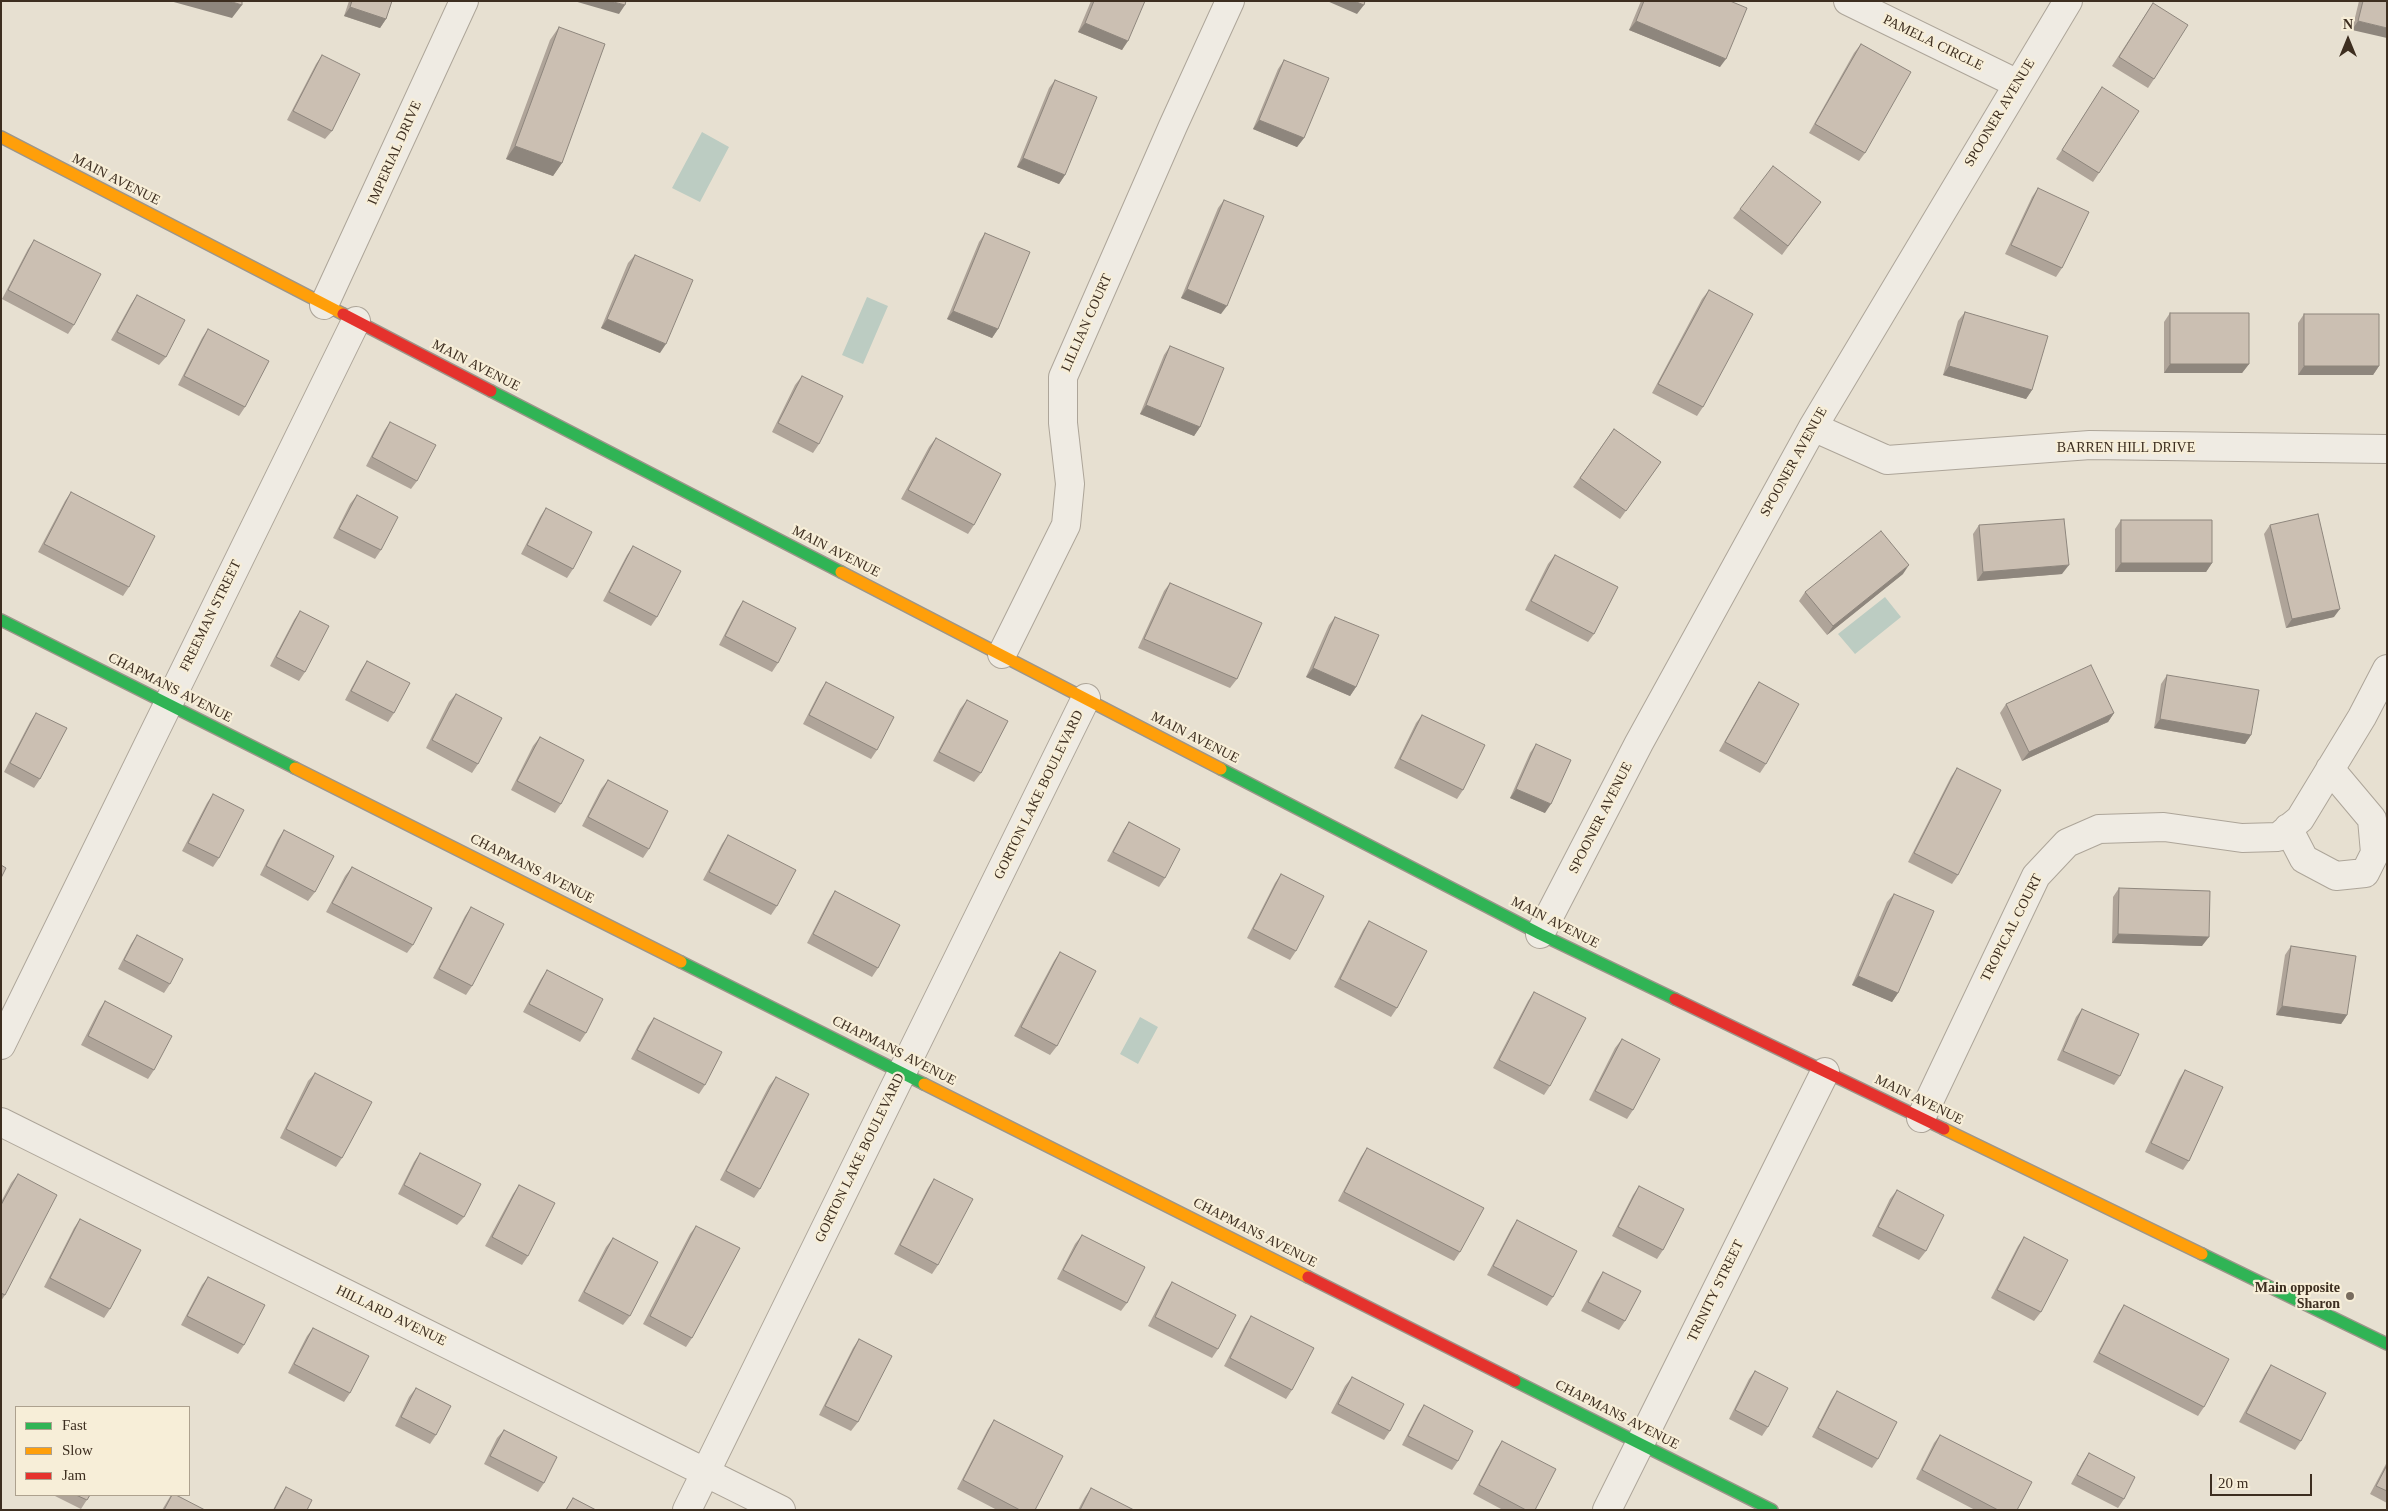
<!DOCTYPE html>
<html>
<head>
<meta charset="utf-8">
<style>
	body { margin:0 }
	#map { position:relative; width:2388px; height:1511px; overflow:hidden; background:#e7e0d1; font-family:"Times New Roman",serif }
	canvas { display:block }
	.frame { position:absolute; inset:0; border:2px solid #3d2e20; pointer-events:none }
	.legend { position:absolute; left:15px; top:1406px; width:175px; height:90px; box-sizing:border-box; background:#f7eed8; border:1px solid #ada18e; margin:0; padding:6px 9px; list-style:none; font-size:15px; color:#3d2e20 }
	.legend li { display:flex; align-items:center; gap:10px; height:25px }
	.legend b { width:25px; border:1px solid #ada18e }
	.north { position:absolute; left:2323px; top:15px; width:50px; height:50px; -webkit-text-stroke:4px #f7eed8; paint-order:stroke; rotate:0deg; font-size:14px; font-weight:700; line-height:20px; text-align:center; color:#3d2e20 }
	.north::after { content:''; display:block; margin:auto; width:18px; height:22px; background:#3d2e20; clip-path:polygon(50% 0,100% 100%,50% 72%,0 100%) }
	.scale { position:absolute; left:2210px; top:1474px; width:102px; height:22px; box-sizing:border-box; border:2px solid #3d2e20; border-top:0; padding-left:6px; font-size:15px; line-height:18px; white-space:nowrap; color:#3d2e20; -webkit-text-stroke:4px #f7eed8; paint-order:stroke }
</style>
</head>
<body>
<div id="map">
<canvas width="2388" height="1511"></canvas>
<div class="frame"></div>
<ul class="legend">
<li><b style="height:6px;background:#30b455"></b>Fast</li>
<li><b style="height:6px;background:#ff9f0a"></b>Slow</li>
<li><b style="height:6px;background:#e5322d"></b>Jam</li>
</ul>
<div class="north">N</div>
<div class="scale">20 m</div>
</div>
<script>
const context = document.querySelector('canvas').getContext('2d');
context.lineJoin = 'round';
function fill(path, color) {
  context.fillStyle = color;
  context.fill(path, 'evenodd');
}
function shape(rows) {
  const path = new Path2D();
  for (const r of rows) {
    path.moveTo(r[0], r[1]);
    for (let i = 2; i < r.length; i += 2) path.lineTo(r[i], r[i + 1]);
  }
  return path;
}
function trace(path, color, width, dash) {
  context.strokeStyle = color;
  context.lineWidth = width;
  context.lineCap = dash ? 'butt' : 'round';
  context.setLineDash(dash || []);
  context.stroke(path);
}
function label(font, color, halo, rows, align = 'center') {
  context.font = font + ' "Times New Roman",serif';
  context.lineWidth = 4.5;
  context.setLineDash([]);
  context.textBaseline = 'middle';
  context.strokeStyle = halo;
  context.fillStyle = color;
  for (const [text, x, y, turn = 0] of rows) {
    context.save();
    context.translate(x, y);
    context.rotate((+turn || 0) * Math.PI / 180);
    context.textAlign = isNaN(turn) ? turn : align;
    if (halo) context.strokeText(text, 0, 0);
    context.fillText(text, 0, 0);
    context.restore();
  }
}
const water = shape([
	[702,132,729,147,700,202,672,188],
	[867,297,888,306,863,364,842,355],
	[1885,597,1901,617,1855,654,1838,634],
	[1140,1017,1158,1027,1138,1064,1120,1054]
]);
const street = shape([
	[1848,1,2018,84],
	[324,305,464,1],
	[1813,427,1887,460,2090,445,2387,449],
	[1002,654,1066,525,1070,484,1063,423,1063,377,1173,126,1230,1],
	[2288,828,2304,859,2336,876,2365,873,2375,853,2372,819,2330,769],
	[1540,934,1639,743,1813,427,2068,1],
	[1,1045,356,321],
	[1921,1118,2036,876,2067,843,2099,829,2164,827,2242,838,2278,837,2300,819,2362,717,2387,669],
	[1,1122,781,1510],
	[687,1510,1086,698],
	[1607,1510,1825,1072]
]);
const fast = shape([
	[491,391,841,572],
	[1,620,295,768],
	[1221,769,1540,934,1675,999],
	[681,962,924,1084],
	[2202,1254,2387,1344],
	[1515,1381,1772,1510]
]);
const slow = shape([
	[1,137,343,314],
	[841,572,1221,769],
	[295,768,681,962],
	[924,1084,1308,1277],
	[1944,1129,2202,1254]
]);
const jam = shape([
	[343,314,491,391],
	[1675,999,1944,1129],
	[1308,1277,1515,1381]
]);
const wall = shape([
	[349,1,392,1,386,19,380,28,344,16],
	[1091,1,1145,1,1122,50,1078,32],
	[1641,1,1730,1,1720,67,1629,30],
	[2359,1,2387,1,2352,30],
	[2153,3,2154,79,2148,88,2112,66],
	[559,27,562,163,553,176,506,159,550,40],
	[1861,44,1865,153,1859,161,1809,133,1854,53],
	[322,55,332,131,325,139,287,120,316,64],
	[1284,60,1304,138,1297,147,1253,129,1278,69],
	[1055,80,1065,175,1059,184,1017,167,1049,88],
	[2102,87,2099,173,2093,182,2056,159],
	[2038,188,2062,268,2056,277,2005,254,2032,197],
	[1224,200,1221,314,1181,298,1218,208],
	[1821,202,1782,255,1733,218,1740,209],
	[985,233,998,329,992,338,947,319,979,242],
	[34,240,74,325,68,334,2,299,28,249],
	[635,255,660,353,601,328,628,263],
	[1709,290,1703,407,1697,416,1652,393,1702,299],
	[137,295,166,357,159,365,111,340,131,304],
	[1965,312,2032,390,2026,399,1943,375,1958,321],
	[2170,313,2249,364,2242,373,2164,373,2164,322],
	[2304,314,2379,366,2373,375,2298,375,2298,323],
	[208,329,245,407,239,416,178,385,202,338],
	[1170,346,1200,427,1194,436,1140,414,1164,355],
	[802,376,819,444,813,453,772,432,795,385],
	[390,422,417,481,411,489,366,466,384,431],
	[1614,429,1661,462,1620,519,1573,487],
	[936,438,974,525,968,534,901,499,929,447],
	[71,492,129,587,123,596,38,552,65,501],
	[357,495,381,550,375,559,333,538,350,504],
	[546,508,573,569,567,578,521,554,540,517],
	[2121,520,2212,563,2206,572,2115,572,2115,529],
	[1979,525,2062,574,1977,581,1973,534],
	[2270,525,2334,617,2286,628,2264,534],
	[633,546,657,617,651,626,603,601,627,555],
	[1555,555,1594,634,1588,642,1525,610,1548,564],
	[1903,574,1827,635,1799,601,1805,592],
	[1170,583,1237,679,1230,688,1138,648,1164,591],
	[743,601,778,663,772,672,719,645,737,610],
	[300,611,305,672,299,681,270,666,294,620],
	[1335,617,1356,687,1350,696,1306,677,1329,625],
	[367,661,394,713,388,722,345,700,361,670],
	[2167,675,2251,735,2245,744,2154,728,2161,684],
	[826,682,877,750,871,759,803,724,820,691],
	[1759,682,1766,764,1760,773,1719,751,1753,691],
	[456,694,478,764,472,773,426,748,449,702],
	[967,700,981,773,974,782,933,761,960,709],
	[2006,704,2114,713,2108,722,2022,761,2000,713],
	[36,713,40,779,34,788,4,772,30,722],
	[1422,715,1463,790,1457,799,1394,768,1416,723],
	[540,737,561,804,555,813,511,790,533,746],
	[1536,744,1545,813,1510,798,1530,753],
	[1957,768,1958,875,1952,884,1908,862,1951,777],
	[608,780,649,849,643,858,582,826,601,789],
	[213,794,219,858,213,867,182,851,207,803],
	[1129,822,1165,878,1159,887,1107,861,1123,831],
	[284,830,315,892,308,901,260,875,278,839],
	[728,835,777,906,771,915,703,880,722,844],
	[352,867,413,945,407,953,326,912,345,876],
	[1281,874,1296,951,1290,960,1247,938,1275,883],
	[2119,888,2202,946,2112,943,2113,897],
	[835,891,878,968,872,977,807,943,829,900],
	[1894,894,1898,993,1892,1002,1852,985,1887,902],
	[471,907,472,986,466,995,433,978,465,916],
	[1369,921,1397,1008,1391,1017,1334,987,1363,930],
	[137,935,170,984,164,993,118,969,131,944],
	[2291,946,2347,1015,2341,1024,2276,1015,2285,955],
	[1060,952,1057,1046,1050,1055,1014,1036,1054,961],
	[547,970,586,1033,580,1042,523,1012,541,979],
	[1534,992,1550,1086,1544,1095,1493,1068,1528,1001],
	[105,1001,154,1070,148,1079,81,1045,99,1010],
	[2082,1009,2120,1076,2114,1085,2057,1060,2076,1017],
	[654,1018,705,1085,699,1094,631,1059,648,1026],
	[1622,1039,1633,1110,1627,1119,1589,1100,1615,1048],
	[2185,1070,2189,1161,2183,1170,2145,1152,2179,1079],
	[315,1073,342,1158,336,1167,280,1138,308,1081],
	[776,1077,760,1189,754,1198,720,1180,769,1086],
	[1367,1148,1460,1252,1454,1261,1338,1201,1361,1157],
	[420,1153,464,1217,457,1225,398,1194,414,1162],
	[18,1174,5,1295,1,1301,1,1202,11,1183],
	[934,1179,938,1265,932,1274,894,1254,928,1188],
	[519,1185,528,1256,522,1265,485,1246,513,1194],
	[1639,1186,1663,1250,1657,1259,1612,1236,1633,1195],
	[1897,1190,1926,1251,1919,1260,1872,1236,1890,1199],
	[80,1219,110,1309,104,1318,44,1287,74,1228],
	[1517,1220,1553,1297,1547,1306,1487,1275,1511,1229],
	[696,1226,692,1338,686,1347,643,1324,690,1234],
	[1082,1235,1127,1303,1121,1311,1057,1279,1075,1244],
	[2024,1237,2041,1312,2034,1321,1991,1298,2018,1246],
	[613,1238,630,1316,623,1325,578,1301,606,1247],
	[1603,1272,1625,1321,1619,1330,1581,1311,1597,1281],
	[208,1277,244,1345,238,1354,181,1325,202,1285],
	[1172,1282,1218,1349,1212,1358,1148,1326,1166,1291],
	[2124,1305,2204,1407,2198,1416,2093,1362,2118,1314],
	[1251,1316,1292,1390,1286,1399,1224,1366,1245,1325],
	[313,1328,350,1393,344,1402,288,1373,307,1336],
	[859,1339,858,1422,851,1431,819,1415,853,1348],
	[2271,1365,2301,1441,2295,1450,2239,1422,2265,1374],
	[1755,1371,1768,1427,1762,1436,1729,1419,1749,1379],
	[1352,1377,1390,1431,1384,1440,1331,1413,1345,1386],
	[416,1388,436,1435,430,1444,395,1426,409,1397],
	[1837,1391,1878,1459,1872,1468,1812,1437,1831,1400],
	[1424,1405,1458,1461,1452,1470,1402,1445,1418,1414],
	[994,1420,1035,1510,997,1510,957,1489,988,1429],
	[504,1430,544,1483,538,1492,484,1464,497,1438],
	[1940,1435,2017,1510,1975,1510,1916,1479,1934,1443],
	[1502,1441,1535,1510,1503,1510,1473,1494,1496,1450],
	[2089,1453,2124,1499,2118,1508,2071,1484,2083,1462],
	[2387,1462,2387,1503,2370,1494],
	[286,1487,307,1510,273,1510,280,1496],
	[1091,1488,1134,1510,1078,1510,1085,1497],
	[53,1495,90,1495,81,1509],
	[171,1495,205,1510,162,1510],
	[573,1498,596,1510,565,1510]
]);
const shadedWall = shape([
	[170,1,229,1,242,5,232,18],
	[574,1,610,1,625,5,619,14],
	[1327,1,1354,1,1364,5,1357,14],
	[350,7,386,19,380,28,344,16],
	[1636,21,1726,59,1720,67,1629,30],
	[2358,21,2387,28,2387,38,2352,30],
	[1085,23,1128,41,1122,50,1078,32],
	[1259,120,1304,138,1297,147,1253,129],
	[515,146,562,163,553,176,506,159],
	[1023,158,1065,175,1059,184,1017,167],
	[1187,289,1227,306,1221,314,1181,298],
	[953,311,998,329,992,338,947,319],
	[607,319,666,344,660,353,601,328],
	[2170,364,2249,364,2242,373,2164,373],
	[1949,366,2032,390,2026,399,1943,375],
	[2304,366,2379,366,2373,375,2298,375],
	[1146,405,1200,427,1194,436,1140,414],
	[2121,563,2212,563,2206,572,2115,572],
	[1909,565,1903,574,1827,635,1833,626],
	[2069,565,2062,574,1977,581,1983,572],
	[2340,609,2334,617,2286,628,2292,619],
	[1313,668,1356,687,1350,696,1306,677],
	[2114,713,2108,722,2022,761,2029,752],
	[2160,719,2251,735,2245,744,2154,728],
	[1516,789,1551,804,1545,813,1510,798],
	[2118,934,2209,937,2202,946,2112,943],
	[1858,976,1898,993,1892,1002,1852,985],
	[2282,1006,2347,1015,2341,1024,2276,1015]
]);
const building = shape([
	[229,1,242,1,242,5,229,1],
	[352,1,392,1,386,19,350,7,352,1],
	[610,1,626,1,625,5,610,1],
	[1094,1,1145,1,1128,41,1085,23,1094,1],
	[1354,1,1365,1,1364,5,1354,1],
	[1644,1,1730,1,1747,8,1726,59,1636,21,1644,1],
	[2363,1,2387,1,2387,28,2358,21,2363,1],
	[2153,3,2188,25,2154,79,2119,57,2153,3],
	[559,27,605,44,562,163,515,146,559,27],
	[1861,44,1911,72,1865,153,1815,124,1861,44],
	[322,55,360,74,332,131,293,111,322,55],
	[1284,60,1329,78,1304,138,1259,120,1284,60],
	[1055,80,1097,97,1065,175,1023,158,1055,80],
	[2102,87,2139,111,2099,173,2062,150,2102,87],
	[1773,166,1821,202,1788,246,1740,209,1773,166],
	[2038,188,2089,212,2062,268,2011,245,2038,188],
	[1224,200,1264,216,1227,306,1187,289,1224,200],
	[985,233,1030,252,998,329,953,311,985,233],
	[34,240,101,274,74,325,8,290,34,240],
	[635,255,693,280,666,344,607,319,635,255],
	[1709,290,1753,314,1703,407,1658,384,1709,290],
	[137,295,185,320,166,357,117,332,137,295],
	[1965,312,2048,336,2032,390,1949,366,1965,312],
	[2170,313,2249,313,2249,364,2170,364,2170,313],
	[2304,314,2379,314,2379,366,2304,366,2304,314],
	[208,329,269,361,245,407,184,376,208,329],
	[1170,346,1224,368,1200,427,1146,405,1170,346],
	[802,376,843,396,819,444,778,423,802,376],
	[390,422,436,445,417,481,372,457,390,422],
	[1614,429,1661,462,1626,511,1580,478,1614,429],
	[936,438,1001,474,974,525,908,490,936,438],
	[71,492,155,536,129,587,44,544,71,492],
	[357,495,398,517,381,550,339,529,357,495],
	[546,508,592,532,573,569,527,545,546,508],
	[2318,514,2340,609,2292,619,2270,525,2318,514],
	[2064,519,2069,565,1983,572,1979,525,2064,519],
	[2121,520,2212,520,2212,563,2121,563,2121,520],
	[1881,531,1909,565,1833,626,1805,592,1881,531],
	[633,546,681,571,657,617,609,592,633,546],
	[1555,555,1618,587,1594,634,1531,601,1555,555],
	[1170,583,1262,623,1237,679,1144,639,1170,583],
	[743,601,796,628,778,663,725,636,743,601],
	[300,611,329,626,305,672,276,657,300,611],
	[1335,617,1379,635,1356,687,1313,668,1335,617],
	[367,661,410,683,394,713,351,691,367,661],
	[2091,665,2114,713,2029,752,2006,704,2091,665],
	[2167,675,2259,690,2251,735,2160,719,2167,675],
	[826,682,894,717,877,750,809,715,826,682],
	[1759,682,1799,704,1766,764,1725,742,1759,682],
	[456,694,502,718,478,764,432,740,456,694],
	[967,700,1008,721,981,773,939,752,967,700],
	[36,713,67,728,40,779,10,763,36,713],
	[1422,715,1485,745,1463,790,1400,759,1422,715],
	[540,737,584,760,561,804,517,781,540,737],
	[1536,744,1571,760,1551,804,1516,789,1536,744],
	[1957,768,2001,790,1958,875,1914,853,1957,768],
	[608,780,668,811,649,849,588,817,608,780],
	[213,794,244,810,219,858,188,843,213,794],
	[1129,822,1180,849,1165,878,1113,852,1129,822],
	[284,830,334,856,315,892,266,866,284,830],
	[728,835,796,870,777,906,709,872,728,835],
	[1,865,6,868,1,878,1,865],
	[352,867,432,908,413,945,332,903,352,867],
	[1281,874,1324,896,1296,951,1253,929,1281,874],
	[2119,888,2210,891,2209,937,2118,934,2119,888],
	[835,891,900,925,878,968,813,934,835,891],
	[1894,894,1934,911,1898,993,1858,976,1894,894],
	[471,907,504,924,472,986,439,969,471,907],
	[1369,921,1427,951,1397,1008,1340,979,1369,921],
	[137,935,183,959,170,984,124,960,137,935],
	[2291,946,2356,956,2347,1015,2282,1006,2291,946],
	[1060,952,1096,971,1057,1046,1021,1027,1060,952],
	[547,970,603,999,586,1033,529,1004,547,970],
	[1534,992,1586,1018,1550,1086,1499,1060,1534,992],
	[105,1001,172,1036,154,1070,88,1036,105,1001],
	[2082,1009,2139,1034,2120,1076,2063,1051,2082,1009],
	[654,1018,722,1052,705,1085,637,1050,654,1018],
	[1622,1039,1660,1059,1633,1110,1595,1091,1622,1039],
	[2185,1070,2223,1087,2189,1161,2151,1143,2185,1070],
	[315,1073,372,1102,342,1158,286,1129,315,1073],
	[776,1077,809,1094,760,1189,726,1171,776,1077],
	[1367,1148,1484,1208,1460,1252,1344,1192,1367,1148],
	[420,1153,481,1184,464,1217,404,1185,420,1153],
	[18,1174,57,1195,5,1295,1,1293,1,1205,18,1174],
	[934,1179,973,1199,938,1265,900,1245,934,1179],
	[519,1185,555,1203,528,1256,492,1237,519,1185],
	[1639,1186,1684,1209,1663,1250,1618,1227,1639,1186],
	[1897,1190,1944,1215,1926,1251,1878,1227,1897,1190],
	[80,1219,141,1250,110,1309,50,1278,80,1219],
	[1517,1220,1577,1251,1553,1297,1493,1266,1517,1220],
	[696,1226,740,1248,692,1338,650,1316,696,1226],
	[1082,1235,1145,1267,1127,1303,1063,1270,1082,1235],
	[2024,1237,2068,1260,2041,1312,1997,1290,2024,1237],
	[613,1238,658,1262,630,1316,584,1292,613,1238],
	[1603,1272,1641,1291,1625,1321,1588,1302,1603,1272],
	[208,1277,265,1305,244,1345,187,1316,208,1277],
	[1172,1282,1236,1315,1218,1349,1155,1317,1172,1282],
	[2124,1305,2229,1359,2204,1407,2099,1353,2124,1305],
	[1251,1316,1314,1348,1292,1390,1230,1358,1251,1316],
	[313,1328,369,1356,350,1393,294,1364,313,1328],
	[859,1339,892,1356,858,1422,825,1406,859,1339],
	[2271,1365,2326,1393,2301,1441,2246,1413,2271,1365],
	[1755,1371,1788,1388,1768,1427,1735,1410,1755,1371],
	[1352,1377,1404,1404,1390,1431,1338,1404,1352,1377],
	[416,1388,451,1406,436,1435,401,1417,416,1388],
	[1837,1391,1897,1422,1878,1459,1818,1428,1837,1391],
	[1424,1405,1473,1431,1458,1461,1408,1436,1424,1405],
	[994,1420,1063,1456,1035,1510,1020,1510,963,1480,994,1420],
	[504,1430,557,1457,544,1483,490,1456,504,1430],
	[1940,1435,2032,1482,2017,1510,1998,1510,1922,1470,1940,1435],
	[1502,1441,1556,1469,1535,1510,1526,1510,1479,1485,1502,1441],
	[2089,1453,2135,1477,2124,1499,2077,1475,2089,1453],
	[2387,1465,2387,1491,2376,1486,2387,1465],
	[286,1487,312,1500,307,1510,274,1510,286,1487],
	[1091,1488,1134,1510,1080,1510,1091,1488],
	[76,1495,90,1495,87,1500,76,1495],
	[172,1495,176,1495,205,1510,164,1510,172,1495],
	[573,1498,596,1510,566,1510,573,1498]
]);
const markers = [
	[2350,1296,5,"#786c5e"]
];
const streetNames = [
	["PAMELA CIRCLE",1933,43,26],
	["SPOONER AVENUE",2000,113,-59],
	["IMPERIAL DRIVE",395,153,-66],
	["MAIN AVENUE",116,180,27],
	["LILLIAN COURT",1087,323,-66],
	["MAIN AVENUE",476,366,27],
	["BARREN HILL DRIVE",2126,448],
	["SPOONER AVENUE",1794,462,-61],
	["MAIN AVENUE",836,552,27],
	["FREEMAN STREET",211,616,-64],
	["CHAPMANS AVENUE",170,688,27],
	["MAIN AVENUE",1195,738,27],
	["GORTON LAKE BOULEVARD",1039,795,-64],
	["SPOONER AVENUE",1601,818,-63],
	["CHAPMANS AVENUE",532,869,27],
	["MAIN AVENUE",1555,923,27],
	["TROPICAL COURT",2012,928,-63],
	["CHAPMANS AVENUE",894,1051,27],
	["MAIN AVENUE",1919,1100,26],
	["GORTON LAKE BOULEVARD",860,1158,-64],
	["CHAPMANS AVENUE",1255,1233,27],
	["TRINITY STREET",1716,1291,-64],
	["HILLARD AVENUE",391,1316,26],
	["CHAPMANS AVENUE",1617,1415,27]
];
const poiNames = [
	["Main opposite",2340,1288],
	["Sharon",2340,1304]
];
fill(water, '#bcccc2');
trace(street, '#ada599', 30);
trace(fast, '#9c958a', 14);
trace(slow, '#9c958a', 14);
trace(jam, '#9c958a', 14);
trace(street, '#efebe3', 28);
trace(fast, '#30b455', 11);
trace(slow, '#ff9f0a', 11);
trace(jam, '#e5322d', 11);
fill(wall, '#afa499');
fill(shadedWall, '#8e867d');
fill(building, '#cbbfb2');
trace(building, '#8e867d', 1);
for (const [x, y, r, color] of markers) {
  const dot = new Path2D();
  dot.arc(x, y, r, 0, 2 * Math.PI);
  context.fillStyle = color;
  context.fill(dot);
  trace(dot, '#f7eed8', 2);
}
label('14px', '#3d2e20', '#f7eed8', streetNames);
label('bold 14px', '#3d2e20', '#f7eed8', poiNames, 'right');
</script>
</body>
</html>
